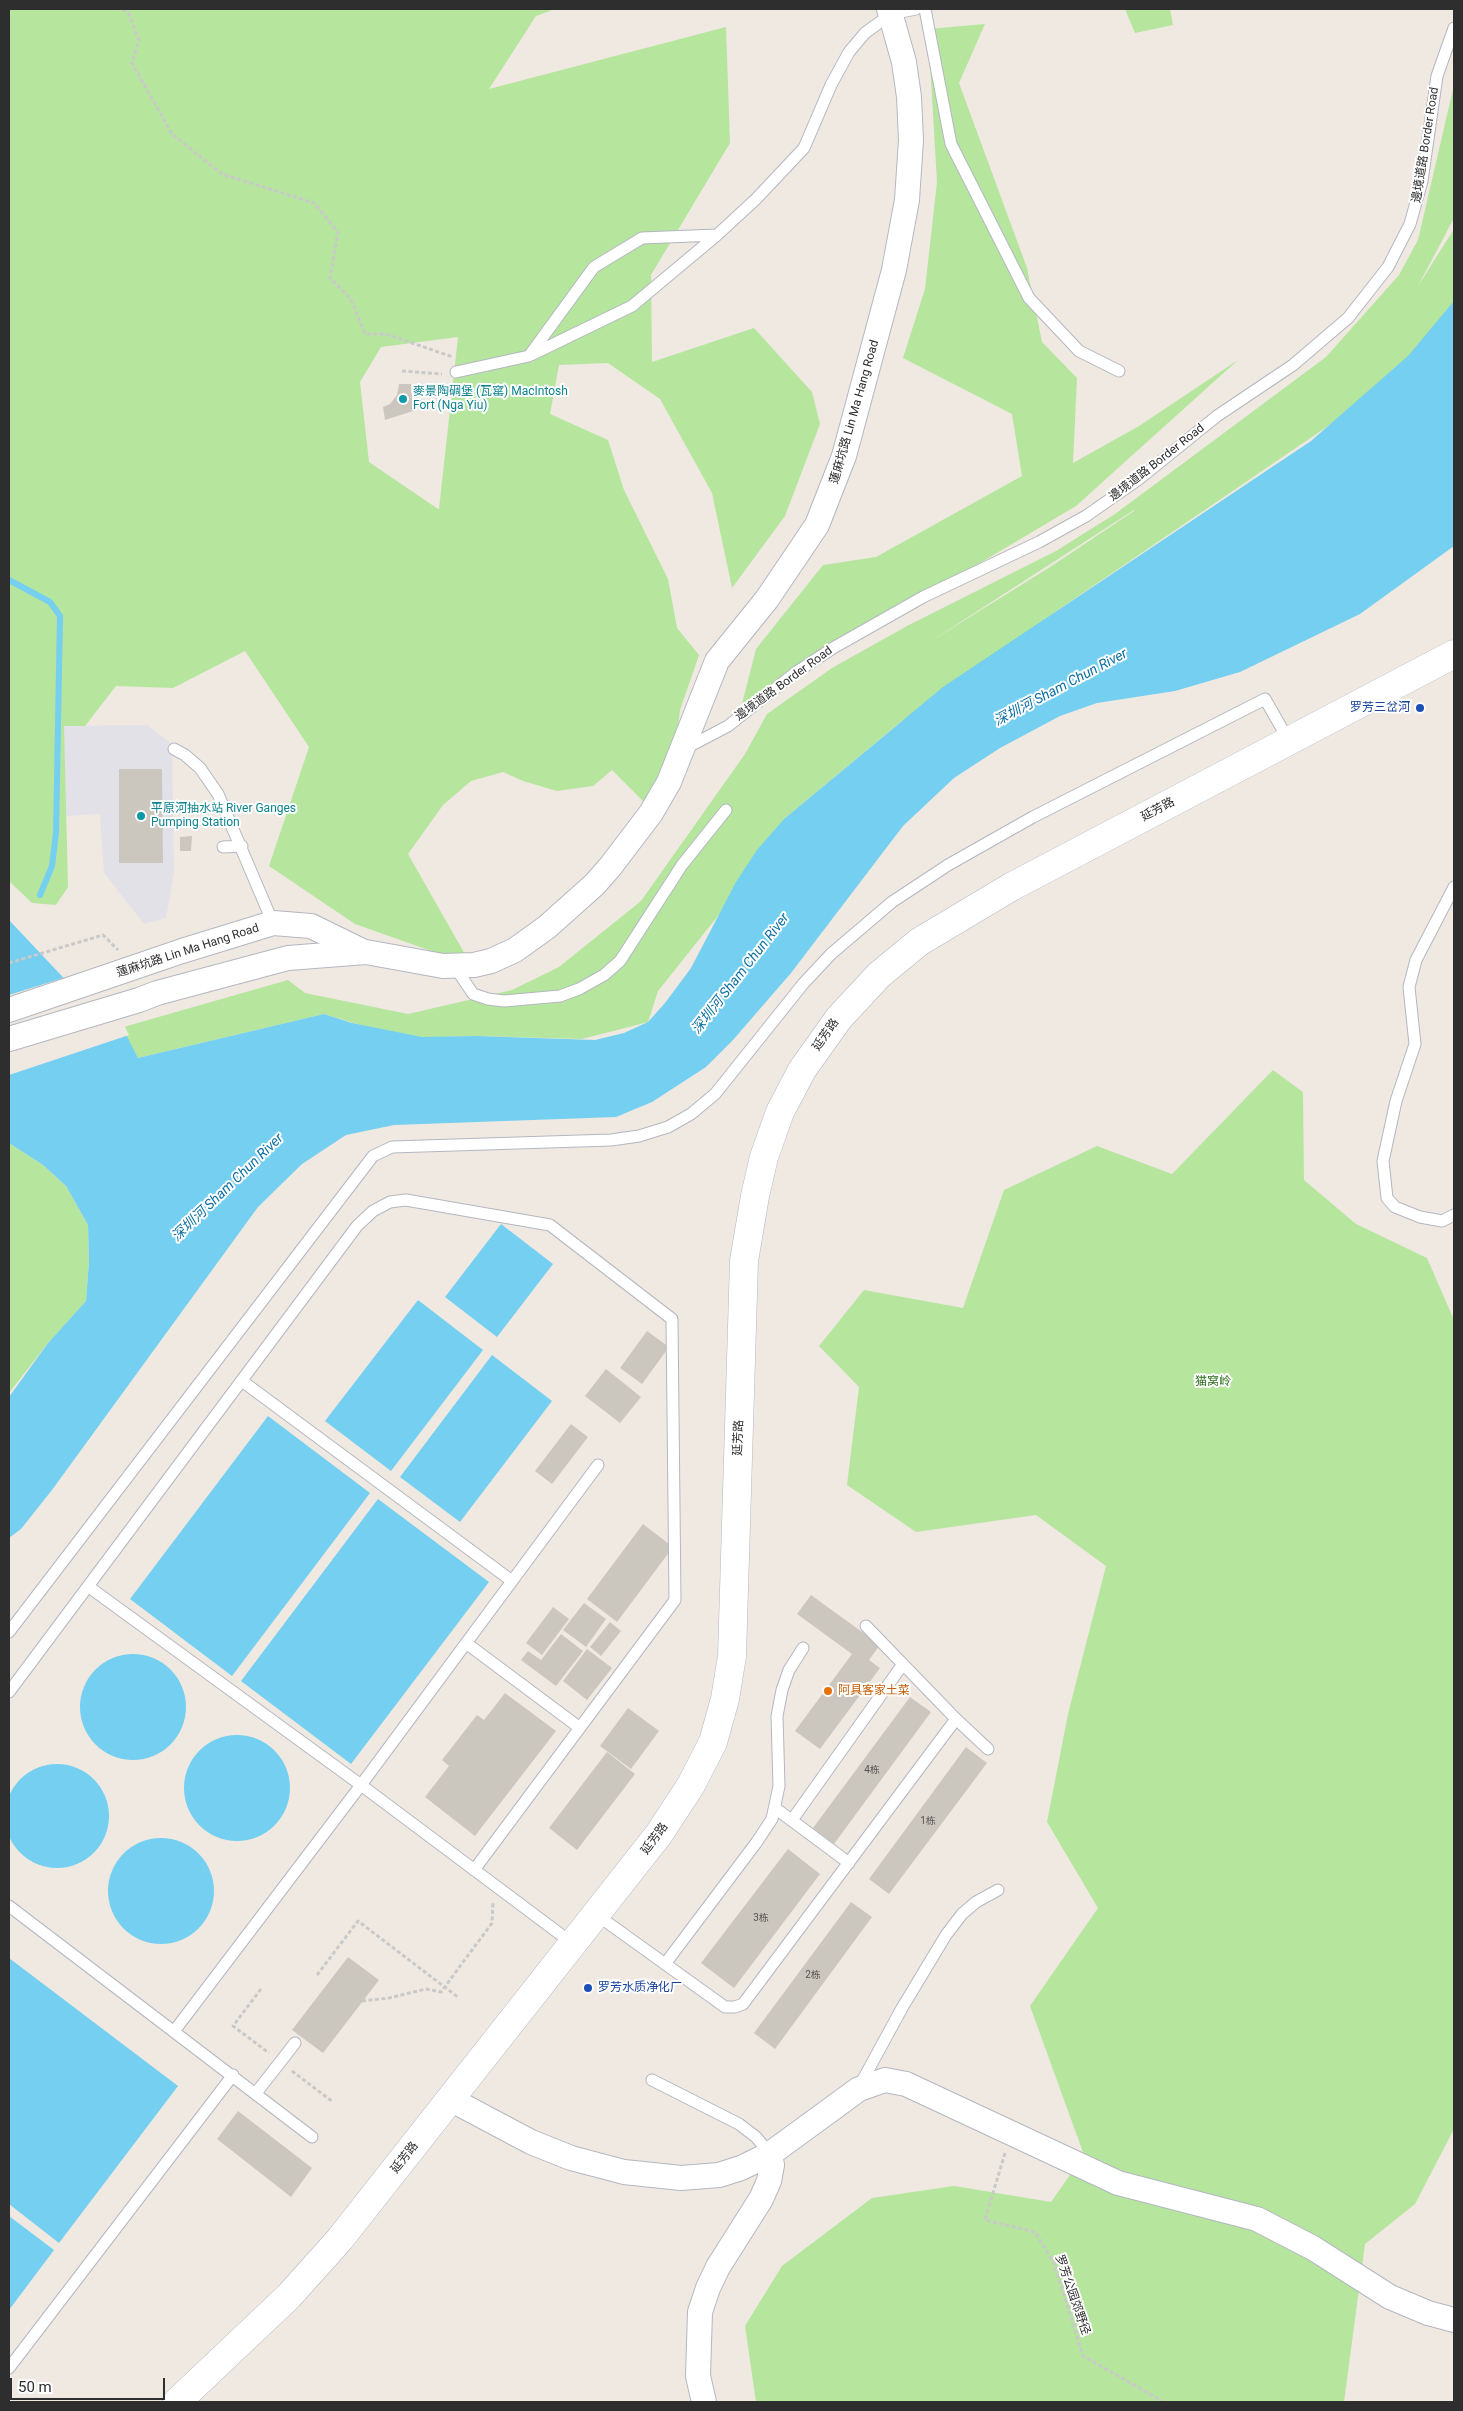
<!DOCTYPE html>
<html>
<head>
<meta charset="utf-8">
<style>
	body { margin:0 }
	#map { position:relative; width:1463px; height:2411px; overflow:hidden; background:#efe9e1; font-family:Roboto,sans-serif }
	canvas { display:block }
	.frame { position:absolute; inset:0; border:10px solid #2e2e2e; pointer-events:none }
	.scale { position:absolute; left:10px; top:2378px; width:155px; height:22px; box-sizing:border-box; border:2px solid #2e2e2e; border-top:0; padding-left:6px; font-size:15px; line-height:18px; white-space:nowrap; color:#2e2e2e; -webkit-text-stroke:4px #fff; paint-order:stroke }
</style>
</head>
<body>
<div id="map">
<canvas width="1463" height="2411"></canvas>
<div class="frame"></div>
<div class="scale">50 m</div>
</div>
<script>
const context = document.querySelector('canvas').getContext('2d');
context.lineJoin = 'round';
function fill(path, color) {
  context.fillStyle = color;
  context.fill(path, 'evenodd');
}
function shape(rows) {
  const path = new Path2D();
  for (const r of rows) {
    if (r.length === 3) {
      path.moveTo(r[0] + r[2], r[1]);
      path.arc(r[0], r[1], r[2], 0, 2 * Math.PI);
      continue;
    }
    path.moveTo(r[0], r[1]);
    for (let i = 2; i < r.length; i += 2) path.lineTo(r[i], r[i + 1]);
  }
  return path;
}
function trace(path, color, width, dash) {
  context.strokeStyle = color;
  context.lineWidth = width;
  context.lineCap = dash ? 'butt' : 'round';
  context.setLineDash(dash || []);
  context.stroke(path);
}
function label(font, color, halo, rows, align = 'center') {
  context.font = font + ' Roboto,"Noto Sans SC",sans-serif';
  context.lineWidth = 4;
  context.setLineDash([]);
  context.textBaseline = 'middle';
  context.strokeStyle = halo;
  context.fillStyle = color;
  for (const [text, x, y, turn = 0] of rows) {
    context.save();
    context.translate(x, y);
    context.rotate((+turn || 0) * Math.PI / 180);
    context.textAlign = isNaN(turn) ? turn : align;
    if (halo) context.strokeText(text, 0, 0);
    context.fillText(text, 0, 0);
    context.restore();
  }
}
const industrial = shape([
	[147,725,172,744,174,872,166,918,144,924,104,873,100,814,65,816,64,726]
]);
const green = shape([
	[9,9,555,9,536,16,489,89,726,27,730,143,651,275,652,362,754,328,812,392,820,424,785,516,732,588,712,493,660,399,608,363,559,365,550,414,608,440,624,490,668,579,677,628,699,655,680,710,676,743,652,810,612,770,593,786,557,791,523,781,503,772,471,781,443,805,408,854,466,956,437,953,355,924,269,866,309,747,245,651,173,688,116,686,85,726,64,726,68,887,56,905,32,903,9,881],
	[458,337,439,509,438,509,369,462,360,382,381,347],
	[1125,9,1170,9,1173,25,1135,33],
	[985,24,959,83,1027,268,1042,342,1077,378,1073,463,1139,426,1238,360,1076,506,742,704,756,649,823,565,876,557,1022,476,1012,414,903,358,925,289,937,182,928,29],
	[1454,85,1454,218,1418,286,1454,229,1454,304,1400,377,1055,612,898,724,784,819,721,912,658,991,648,1022,582,1039,476,1036,403,1038,324,1014,138,1058,120,1028,288,980,305,993,408,1014,512,990,559,967,641,901,745,754,767,714,832,668,907,626,1056,551,1115,514,1326,357,1399,275,1418,240],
	[1134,511,1050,567,928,643,1134,510],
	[1273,1070,1303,1092,1304,1180,1356,1224,1427,1258,1454,1320,1454,2129,1415,2204,1365,2244,1344,2402,756,2402,745,2326,782,2266,872,2198,954,2186,1051,2202,1084,2155,1030,2006,1098,1908,1047,1822,1068,1714,1106,1566,1036,1515,916,1532,847,1485,859,1387,819,1346,864,1290,963,1308,1004,1190,1097,1146,1172,1174],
	[9,1143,43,1165,66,1186,88,1225,89,1261,86,1301,48,1343,9,1393]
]);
const water = shape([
	[1454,301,1454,546,1360,614,1240,672,1175,691,1097,703,1060,716,1000,748,954,778,903,826,791,973,733,1040,706,1067,652,1102,616,1117,394,1125,346,1135,302,1164,258,1207,52,1490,21,1529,9,1538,9,1397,48,1343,86,1301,89,1261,88,1225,66,1186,43,1165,9,1143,9,920,92,1008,113,1009,138,1058,324,1014,352,1023,422,1037,476,1036,595,1040,624,1033,648,1022,665,1003,691,968,736,882,757,850,784,819,943,687,1311,441,1408,356],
	[501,1224,553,1264,497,1337,445,1297],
	[418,1300,483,1350,391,1471,325,1421],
	[492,1355,552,1401,460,1522,400,1477],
	[268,1416,370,1493,232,1676,130,1599],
	[378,1499,489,1582,351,1764,241,1681],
	[133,1707,53],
	[237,1788,53],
	[57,1816,52],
	[161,1891,53],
	[9,1958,178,2086,59,2243,9,2204],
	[9,2216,54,2250,9,2310]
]);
const pier = shape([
	[66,977,93,1005,115,1007,129,1035,9,1075,9,995]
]);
const stream = shape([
	[9,580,50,602,60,616,56,833,52,866,40,895]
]);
const building = shape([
	[399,384,411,384,413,411,385,420,383,407,390,404,397,395],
	[119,769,162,769,163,863,119,863],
	[192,836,191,851,180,851,180,837],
	[647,1331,669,1347,642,1384,620,1368],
	[606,1369,641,1397,620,1423,585,1396],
	[571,1424,588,1437,552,1484,535,1471],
	[643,1524,673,1547,617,1622,587,1599],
	[811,1595,880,1645,869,1660,880,1668,820,1749,795,1731,852,1654,797,1614],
	[584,1603,606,1619,586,1647,563,1630],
	[553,1607,569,1619,542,1655,526,1643],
	[610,1622,621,1631,601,1656,590,1647],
	[561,1634,583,1651,556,1686,521,1660,528,1651,541,1660],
	[587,1649,612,1668,587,1700,563,1681],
	[505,1693,556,1731,475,1836,425,1797,449,1766,442,1760,477,1715,484,1720],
	[910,1697,931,1712,834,1844,813,1828],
	[628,1708,659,1731,631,1769,600,1746],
	[966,1747,987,1763,889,1894,869,1879],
	[607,1752,635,1774,577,1850,549,1828],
	[788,1849,820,1874,734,1988,701,1963],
	[851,1902,872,1917,775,2049,754,2033],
	[348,1957,379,1980,323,2053,292,2030],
	[238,2111,312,2168,291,2197,217,2139]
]);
const path = shape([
	[123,9,129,14,139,40,132,63,172,134,222,174,314,203,338,232,330,278,351,299,365,334,386,334,450,356,451,359],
	[402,371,442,374],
	[9,963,103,935,118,950],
	[317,1975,358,1921,459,1998],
	[261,1989,233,2026,269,2053],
	[362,2001,389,1998,426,1989,441,1992,492,1923,493,1902],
	[292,2071,333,2102],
	[1005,2153,985,2220,1035,2232,1054,2263,1083,2356,1164,2402]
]);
const lane = shape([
	[925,9,951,144,1029,298,1079,351,1119,371],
	[531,355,632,306,717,235],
	[456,372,529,356,594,267,642,238,717,235,756,199,804,148,831,85,849,52,865,33,891,14,916,9],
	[686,748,728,726,795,673,833,648,923,597,1039,542,1086,516,1139,479,1217,416,1293,365,1348,318,1388,267,1410,224,1422,181,1437,76,1454,28],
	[174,749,185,755,200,768,218,794,273,923],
	[223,847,242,846],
	[1454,887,1416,960,1409,987,1415,1044,1396,1101,1383,1161,1387,1198,1395,1207,1420,1217,1442,1221,1454,1215],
	[455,967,473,994,488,999,504,1001,560,996,579,989,604,975,620,961,682,865,726,810],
	[242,1381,512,1581],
	[89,1587,361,1785,572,1943],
	[866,1626,956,1719,988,1749],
	[9,1632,373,1156,392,1147,611,1140,639,1136,668,1127,691,1114,715,1094,803,984,831,954,892,902,948,865,1033,817,1265,699,1289,741],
	[466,1643,580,1728],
	[9,1692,357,1226,373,1211,390,1202,406,1200,550,1225,672,1319,675,1600,474,1870],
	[775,1808,849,1863],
	[792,1820,903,1664],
	[9,1906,312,2137],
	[597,1915,725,2007,735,2007,743,2004,956,1719],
	[665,1964,756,1843,772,1819,779,1786,777,1716,782,1690,789,1670,803,1648],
	[175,2030,361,1785,598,1465],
	[652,2080,739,2124,756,2137,770,2154],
	[859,2087,902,2008,946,1935,962,1914,976,1902,998,1890],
	[256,2093,295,2043],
	[9,2368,233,2075]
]);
const street = shape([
	[9,1010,182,951,273,923,311,926,362,951],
	[9,1039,139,1000,157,993,288,958,366,952,443,966,474,965,491,961,515,950,547,927,594,885,610,867,651,813,669,782,717,661,767,599,817,525,844,456,894,270,907,200,911,140,909,97,904,62,889,9],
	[450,2099,531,2142,571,2158,624,2172,681,2178,719,2175,741,2168,770,2154,859,2089,885,2080,906,2084,1118,2183,1257,2219,1313,2248,1390,2297,1428,2313,1454,2320],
	[704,2402,698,2376,700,2312,708,2288,718,2267,761,2199,769,2181,772,2165,770,2154]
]);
const secondary = shape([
	[177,2402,289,2296,340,2239,659,1834,691,1785,713,1742,725,1699,732,1656,744,1261,755,1196,764,1157,780,1112,802,1070,839,1018,879,975,919,942,1011,887,1454,654]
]);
const markers = [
	[403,399,5,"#0f9aa8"],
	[1420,708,5,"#1a4fb4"],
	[141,816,5,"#0f9aa8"],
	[828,1691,5,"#e8710a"],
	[588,1988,5,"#1a4fb4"]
];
const numberNames = [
	["4栋",872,1770],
	["1栋",928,1821],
	["3栋",761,1918],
	["2栋",813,1975]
];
const streetNames = [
	["邊境道路 Border Road",1426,145,-81],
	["蓮麻坑路 Lin Ma Hang Road",855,412,-74],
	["邊境道路 Border Road",1157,463,-38],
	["邊境道路 Border Road",784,684,-36],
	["延芳路",1158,810,-28],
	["蓮麻坑路 Lin Ma Hang Road",188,951,-18],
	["延芳路",826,1035,-55],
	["延芳路",739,1438,-88],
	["延芳路",655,1839,-54],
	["延芳路",405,2158,-52],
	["罗芳公园郊野径",1072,2295,71]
];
const cultureNames = [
	["麥景陶碉堡 (瓦窰) MacIntosh",413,392],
	["Fort (Nga Yiu)",413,406],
	["平原河抽水站 River Ganges",151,809],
	["Pumping Station",151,823]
];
const transitNames = [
	["罗芳三岔河",1410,708],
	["罗芳水质净化厂",598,1988,"left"]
];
const parkNames = [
	["猫窝岭",1213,1382]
];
const foodNames = [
	["阿具客家土菜",838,1691]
];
const waterNames = [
	["深圳河 Sham Chun River",1061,688,-28],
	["深圳河 Sham Chun River",741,974,-52],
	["深圳河 Sham Chun River",228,1188,-44]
];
fill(industrial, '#e3e1e8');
fill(green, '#b6e59e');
fill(water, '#75cff0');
fill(pier, '#efe9e1');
trace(stream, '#75cff0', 6);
fill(building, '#cbc7bf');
trace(lane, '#b4b7c1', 13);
trace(street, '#b4b7c1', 26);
trace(secondary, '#b4b7c1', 29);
trace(path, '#c9c9c9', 3, [4, 2.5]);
trace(lane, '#fff', 11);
trace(street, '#fff', 24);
trace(secondary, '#fff', 28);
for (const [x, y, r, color] of markers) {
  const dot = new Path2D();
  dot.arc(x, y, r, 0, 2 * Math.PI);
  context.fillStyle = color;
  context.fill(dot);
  trace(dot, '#fff', 2);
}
label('10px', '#555452', null, numberNames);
label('12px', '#2e2e2e', '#fff', streetNames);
label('12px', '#0d838f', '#fff', cultureNames, 'left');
label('12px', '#164399', '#fff', transitNames, 'right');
label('12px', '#2c6e1b', '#fff', parkNames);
label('12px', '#c56008', '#fff', foodNames, 'left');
label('italic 14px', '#0d6fa3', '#fff', waterNames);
</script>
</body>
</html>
